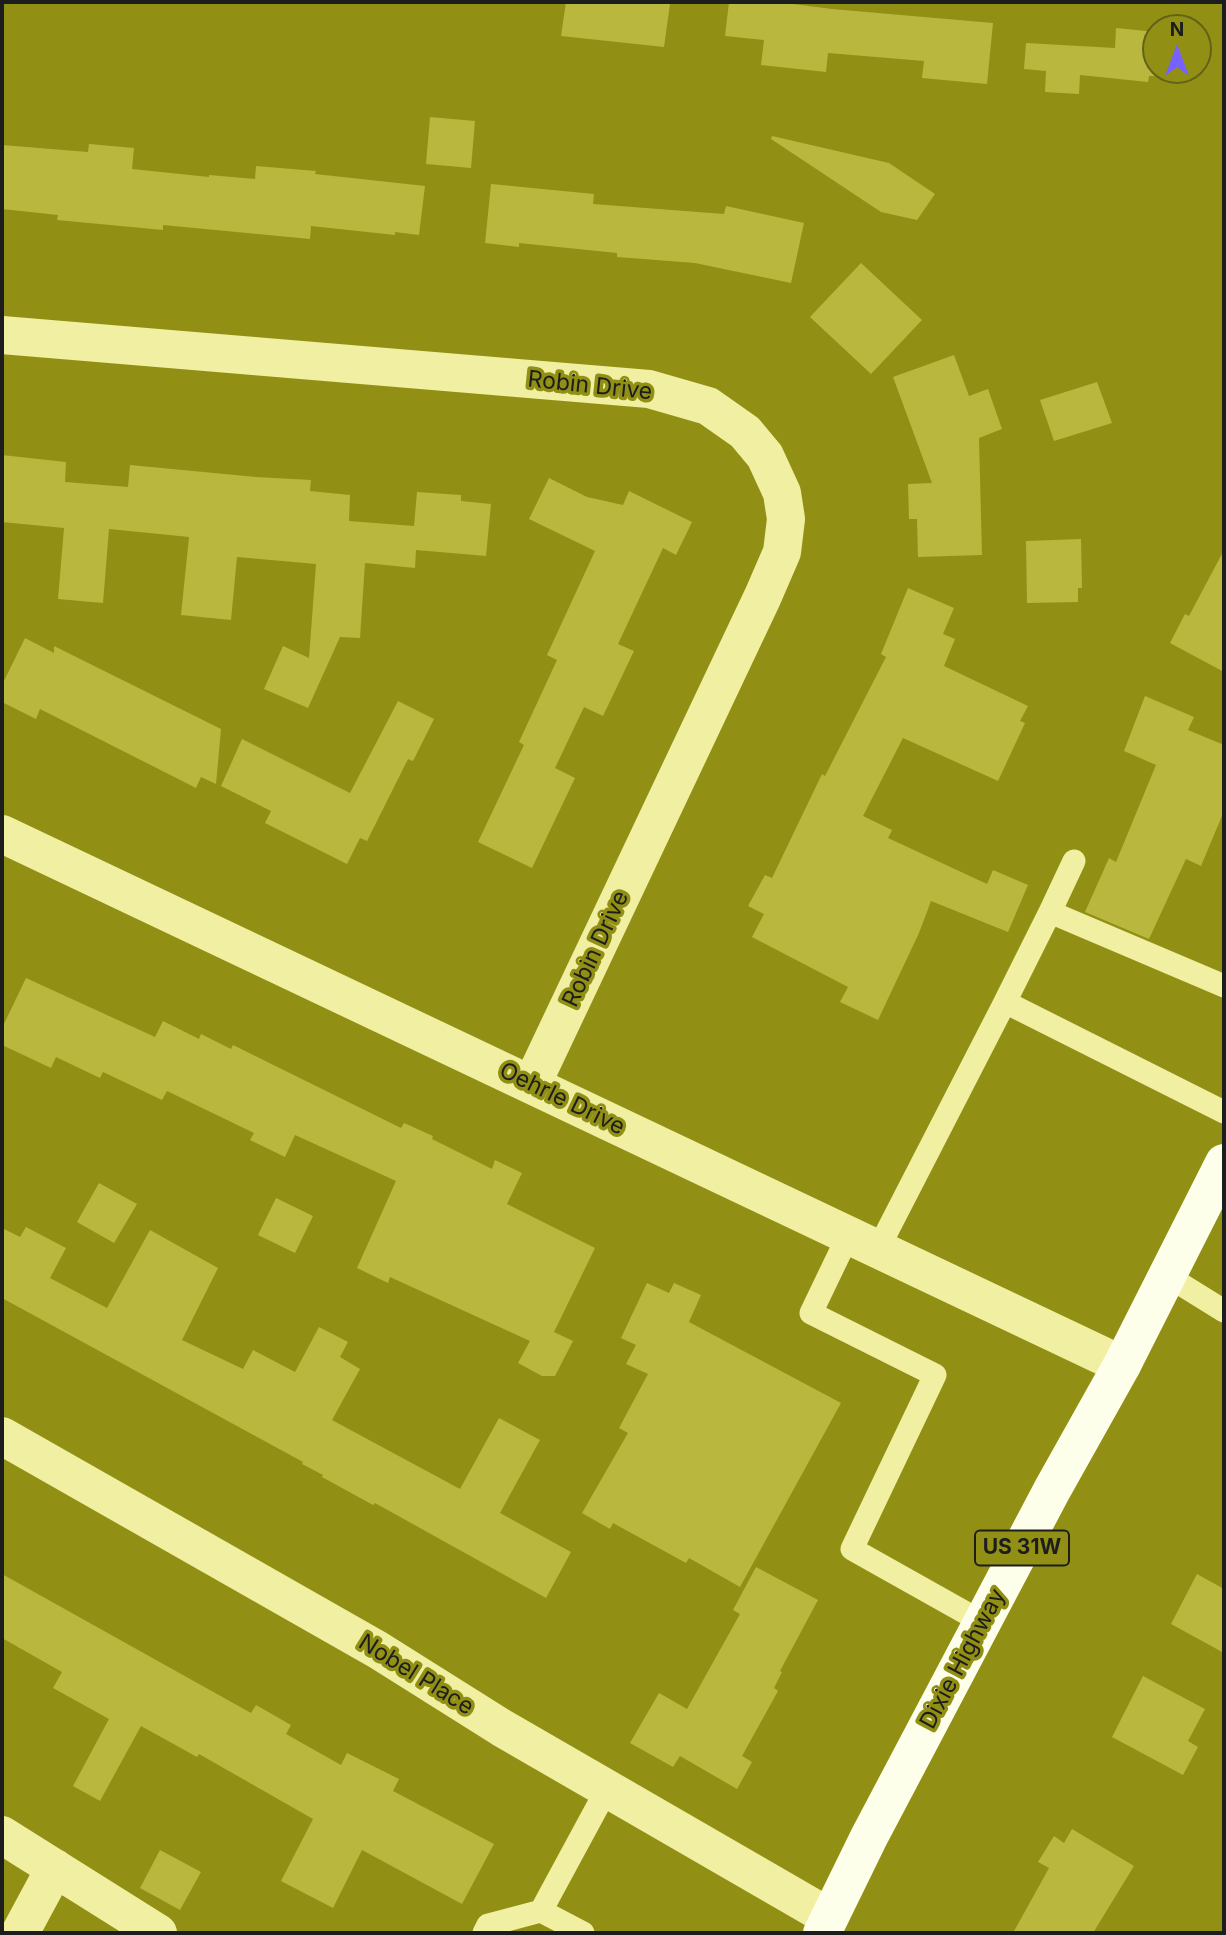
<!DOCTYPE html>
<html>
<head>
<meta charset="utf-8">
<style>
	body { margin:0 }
	#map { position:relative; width:1226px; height:1935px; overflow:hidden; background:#919015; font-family:Inter,sans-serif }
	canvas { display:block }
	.frame { position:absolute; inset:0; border:4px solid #1d1d1d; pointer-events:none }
	.north { position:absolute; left:1142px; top:14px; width:70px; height:70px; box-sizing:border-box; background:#919015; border:2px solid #636218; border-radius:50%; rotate:0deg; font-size:19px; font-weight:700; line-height:28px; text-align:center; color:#1d1d1d }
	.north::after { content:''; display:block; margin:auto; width:24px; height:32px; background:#7761ff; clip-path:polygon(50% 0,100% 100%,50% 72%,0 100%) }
</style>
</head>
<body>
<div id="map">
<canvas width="1226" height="1935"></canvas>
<div class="frame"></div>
<div class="north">N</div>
</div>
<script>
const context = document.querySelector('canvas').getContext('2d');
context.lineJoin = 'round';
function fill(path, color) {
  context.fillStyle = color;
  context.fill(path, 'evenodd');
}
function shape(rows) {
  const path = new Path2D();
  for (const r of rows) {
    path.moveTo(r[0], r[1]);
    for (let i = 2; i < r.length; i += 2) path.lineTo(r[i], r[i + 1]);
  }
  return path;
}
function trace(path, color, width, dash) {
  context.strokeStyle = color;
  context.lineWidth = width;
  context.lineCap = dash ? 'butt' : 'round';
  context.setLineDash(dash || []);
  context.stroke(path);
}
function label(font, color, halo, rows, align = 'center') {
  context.font = font + ' Inter,sans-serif';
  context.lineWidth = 7;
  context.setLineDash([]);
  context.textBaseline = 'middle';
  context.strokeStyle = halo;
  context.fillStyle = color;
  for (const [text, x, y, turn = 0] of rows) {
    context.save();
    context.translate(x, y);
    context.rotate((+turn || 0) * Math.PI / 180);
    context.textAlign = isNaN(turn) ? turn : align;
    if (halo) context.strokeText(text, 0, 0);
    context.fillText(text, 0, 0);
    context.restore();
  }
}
const building = shape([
	[566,2,654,2,670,4,664,47,561,36],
	[729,2,777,2,832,9,993,23,987,84,922,78,924,61,828,53,826,72,761,65,764,40,725,36],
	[1116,28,1156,32,1156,76,1149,76,1148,82,1080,75,1079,94,1045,92,1046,71,1024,69,1026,43,1115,48],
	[430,117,475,121,471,168,426,164],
	[772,136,889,163,935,194,917,220,881,212,771,139],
	[89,144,134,148,132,169,209,177,209,175,255,179,256,166,316,171,315,174,425,186,419,235,395,232,395,235,311,226,310,239,163,225,163,230,57,220,58,215,2,209,2,145,88,152],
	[491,184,594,194,593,204,724,214,726,206,804,223,791,283,695,263,617,257,617,253,519,243,519,247,485,243],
	[861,263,922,320,871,374,810,317],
	[954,355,969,396,988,389,1002,429,979,438,982,555,918,557,917,519,909,519,908,484,932,483,893,377],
	[1097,382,1112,423,1054,441,1040,400],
	[2,455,66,462,65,482,128,487,130,465,256,477,311,480,310,491,350,495,349,521,414,526,417,492,461,495,461,501,491,504,486,556,416,550,415,568,365,563,360,638,340,637,308,708,264,689,283,646,309,658,316,564,237,557,231,620,181,615,189,537,109,529,103,603,58,599,64,528,2,522],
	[549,478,587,497,623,505,629,491,692,522,676,555,663,548,618,644,634,651,603,716,584,707,555,768,575,778,532,868,478,842,524,745,519,742,557,660,547,655,595,551,529,519],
	[1081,539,1082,588,1078,588,1078,602,1027,603,1026,541],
	[1224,550,1224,672,1170,643,1185,614,1189,616],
	[908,588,954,608,943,634,955,639,944,666,1028,706,1020,721,1025,723,998,781,903,738,863,816,892,830,888,838,987,884,993,870,1028,885,1008,932,931,901,919,933,878,1020,840,1002,848,987,752,937,764,914,748,906,765,875,772,878,822,774,825,776,886,657,881,654],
	[25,638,54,653,54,646,221,729,216,784,201,777,196,788,40,709,36,719,2,702,2,685],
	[1145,696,1194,717,1188,730,1224,745,1224,811,1201,866,1186,859,1149,939,1085,912,1109,858,1116,862,1156,765,1124,751],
	[398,701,434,719,413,761,408,759,367,841,360,838,347,864,265,823,271,811,221,786,242,739,350,793],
	[26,978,155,1037,163,1021,199,1039,201,1034,231,1049,233,1045,401,1128,404,1123,433,1136,432,1139,492,1169,495,1160,522,1173,507,1204,595,1248,554,1332,573,1341,555,1376,542,1376,518,1363,530,1341,390,1277,388,1283,357,1268,396,1181,295,1135,285,1157,250,1140,254,1133,167,1091,162,1100,103,1072,100,1078,56,1057,51,1068,2,1045,2,1028],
	[99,1183,137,1204,114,1243,77,1222],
	[276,1198,313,1216,295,1253,258,1235],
	[26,1227,66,1248,50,1278,107,1308,150,1230,218,1268,182,1340,243,1369,253,1350,295,1372,319,1327,348,1342,340,1357,360,1369,332,1420,460,1489,499,1418,540,1440,500,1513,571,1552,546,1598,375,1503,373,1505,322,1477,323,1475,302,1464,303,1462,2,1298,2,1228,20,1237],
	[647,1283,669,1293,674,1283,701,1295,689,1322,841,1403,740,1587,689,1558,686,1563,613,1523,610,1529,582,1513,628,1433,619,1428,648,1374,626,1364,636,1345,621,1338],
	[756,1567,818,1600,780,1671,782,1672,774,1688,778,1691,742,1756,752,1762,737,1789,680,1756,673,1767,630,1743,659,1693,687,1709,740,1614,733,1610],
	[2,1574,251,1713,256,1705,291,1725,286,1734,341,1765,347,1753,399,1779,393,1791,494,1844,462,1904,362,1850,333,1908,281,1881,313,1819,199,1754,197,1757,141,1726,100,1801,73,1786,109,1719,53,1688,62,1672,2,1638],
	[1197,1574,1224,1589,1224,1653,1171,1624],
	[1143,1676,1205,1709,1188,1741,1198,1747,1183,1775,1112,1737],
	[1072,1829,1134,1866,1093,1933,1013,1933,1049,1868,1038,1862,1054,1836,1064,1843],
	[160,1850,201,1872,180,1910,140,1888]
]);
const lane = shape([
	[1074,861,1050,912,1224,986],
	[1005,1002,1050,912],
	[848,1236,811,1313,935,1375,852,1549,982,1622],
	[878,1249,1005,1002,1224,1112],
	[1166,1275,1224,1311],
	[484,1933,488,1925,541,1911],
	[583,1933,541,1911,607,1789]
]);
const street = shape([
	[2,335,649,389,708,406,745,432,765,456,782,493,786,519,782,552,763,596,532,1084],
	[2,834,1122,1365],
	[2,1436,378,1650,502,1728,829,1917],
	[2,1835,158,1933],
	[20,1933,55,1868]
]);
const primary = shape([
	[822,1933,869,1837,1052,1490,1122,1365,1224,1163]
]);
const shields = [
	[1022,1548,94]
];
const shieldNames = [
	["US 31W",1022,1548]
];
const streetNames = [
	["Robin Drive",590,386,6],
	["Robin Drive",596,949,-65],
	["Oehrle Drive",562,1099,26],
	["Dixie Highway",963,1659,-62],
	["Nobel Place",416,1675,32]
];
fill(building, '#b9b73d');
trace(lane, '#f1efa1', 23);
trace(street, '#f1efa1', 38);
trace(primary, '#feffeb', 38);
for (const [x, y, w] of shields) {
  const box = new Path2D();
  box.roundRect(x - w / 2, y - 17.5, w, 35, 5);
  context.fillStyle = '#919015';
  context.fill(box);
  trace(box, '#1d1d1d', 2);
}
label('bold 21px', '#1d1d1d', null, shieldNames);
label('23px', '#1d1d1d', '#919015', streetNames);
</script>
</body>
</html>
